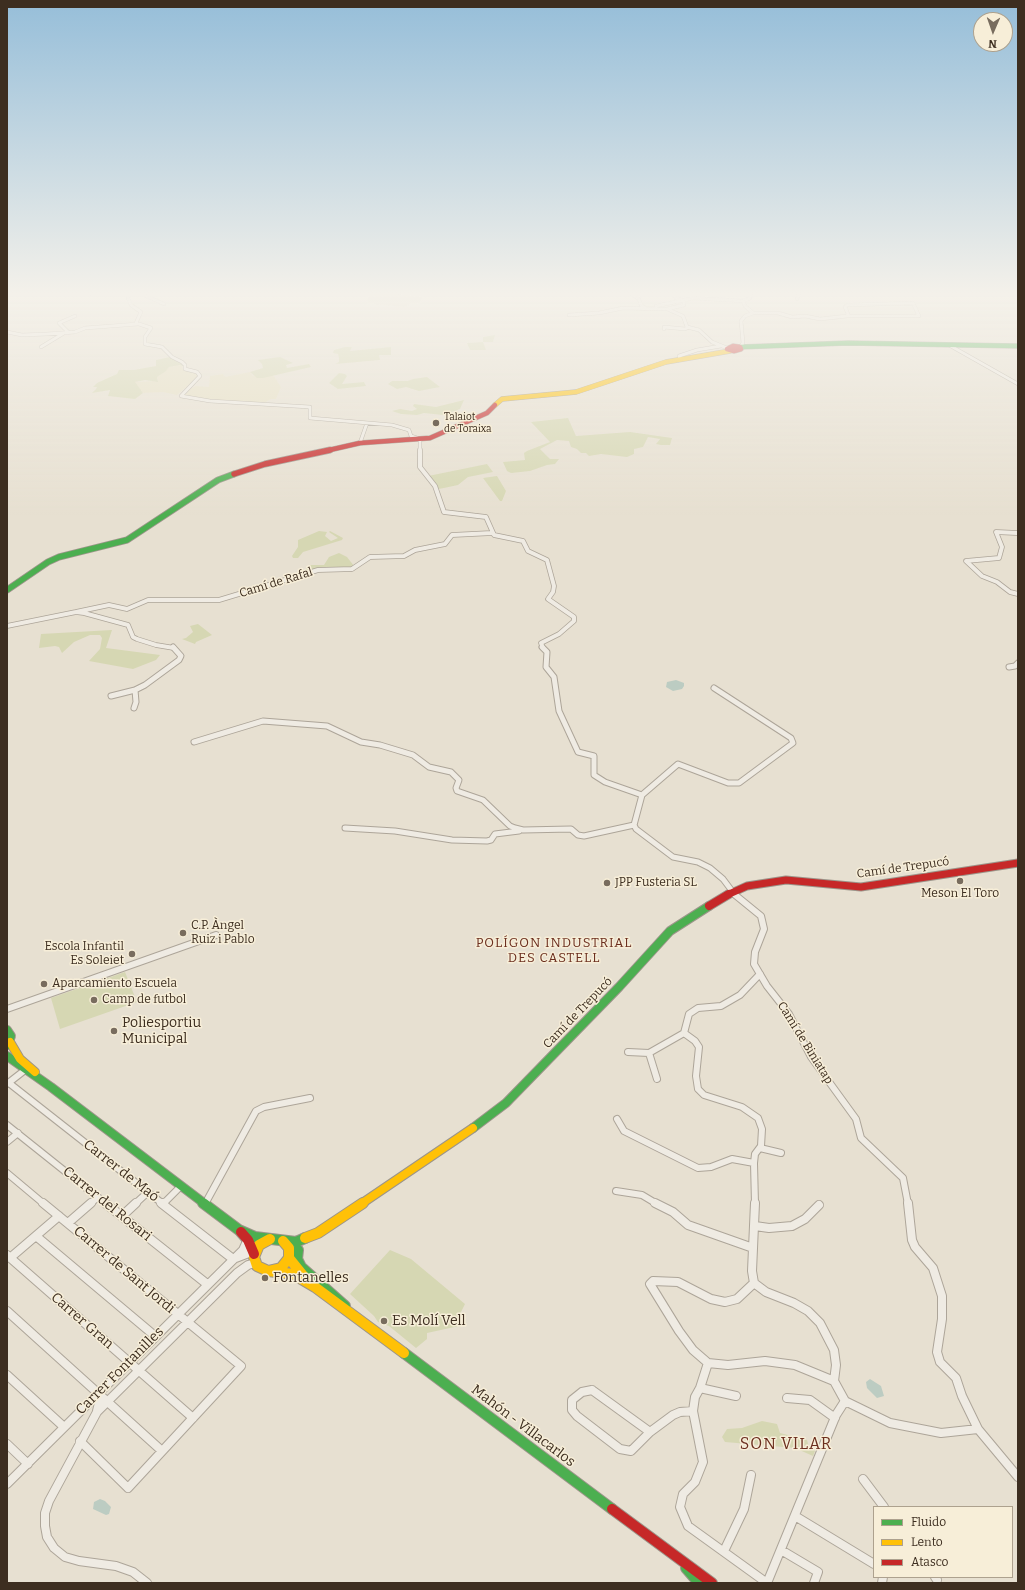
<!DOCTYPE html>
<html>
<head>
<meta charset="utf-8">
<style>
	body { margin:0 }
	#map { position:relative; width:1025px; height:1590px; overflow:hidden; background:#e7e0d1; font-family:Bitter,serif }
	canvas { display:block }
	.frame { position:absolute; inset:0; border:8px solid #3d2e20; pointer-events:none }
	.legend { position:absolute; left:873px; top:1506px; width:140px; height:72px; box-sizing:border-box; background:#f7eed8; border:1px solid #ada18e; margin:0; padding:5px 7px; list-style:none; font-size:12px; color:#3d2e20 }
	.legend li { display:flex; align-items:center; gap:8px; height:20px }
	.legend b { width:20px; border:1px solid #ada18e }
	.north { position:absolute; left:973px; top:12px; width:40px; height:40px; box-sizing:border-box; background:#f7eed8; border:1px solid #ada18e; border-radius:50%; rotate:182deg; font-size:11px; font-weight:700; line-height:16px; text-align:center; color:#3d2e20 }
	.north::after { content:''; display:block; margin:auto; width:14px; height:18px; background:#786c5e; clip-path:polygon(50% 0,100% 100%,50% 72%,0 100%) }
</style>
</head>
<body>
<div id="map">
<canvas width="1025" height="1590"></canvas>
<div class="frame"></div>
<ul class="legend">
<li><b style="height:5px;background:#4caf50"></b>Fluido</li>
<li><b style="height:5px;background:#ffc107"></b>Lento</li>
<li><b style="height:5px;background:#c62828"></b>Atasco</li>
</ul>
<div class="north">N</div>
</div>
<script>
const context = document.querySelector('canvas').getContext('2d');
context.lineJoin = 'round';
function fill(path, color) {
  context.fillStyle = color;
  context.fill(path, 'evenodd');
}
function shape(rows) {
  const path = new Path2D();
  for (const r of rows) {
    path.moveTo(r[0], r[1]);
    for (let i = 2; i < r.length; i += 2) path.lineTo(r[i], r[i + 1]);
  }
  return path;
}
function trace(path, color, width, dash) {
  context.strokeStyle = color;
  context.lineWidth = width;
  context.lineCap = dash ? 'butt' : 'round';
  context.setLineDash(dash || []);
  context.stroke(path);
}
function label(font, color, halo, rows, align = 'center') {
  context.font = font + ' Bitter,serif';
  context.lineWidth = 3;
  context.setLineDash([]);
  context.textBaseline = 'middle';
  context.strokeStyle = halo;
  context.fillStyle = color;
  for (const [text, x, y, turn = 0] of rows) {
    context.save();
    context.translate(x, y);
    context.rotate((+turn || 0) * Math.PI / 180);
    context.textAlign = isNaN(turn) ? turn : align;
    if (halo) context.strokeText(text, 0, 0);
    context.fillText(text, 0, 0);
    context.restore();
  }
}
const farmland = shape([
	[389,293,421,297,422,298,420,303,410,304,405,307,367,303,369,294],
	[180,365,183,366,182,368,185,370,197,373,198,377,177,395,163,392,143,393,134,382,158,381,157,377,169,367],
	[250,372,253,376,273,375,281,387,276,399,271,399,264,403,212,401,183,396,184,392,196,386,209,387,210,376,223,374,225,377]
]);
const green = shape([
	[495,335,493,342,483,342,486,350,470,350,467,343,483,342,483,337],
	[345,347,352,347,350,351,391,347,391,355,379,355,380,360,335,364,339,362,339,358,338,354,333,353,334,350],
	[170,357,184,365,183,366,180,365,169,367,166,371,157,377,158,382,145,380,135,382,143,393,135,399,108,396,110,390,92,393,96,389,97,387,93,387,97,383,117,374,119,370,134,370,156,366,156,360],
	[280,357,293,363,286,365,287,368,309,364,311,367,263,378,257,378,250,372,263,368,262,364,258,360],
	[339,373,345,374,347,376,342,384,364,382,366,386,338,389,329,383],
	[427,377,440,387,419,391,406,387,397,389,388,384,392,381,408,381,413,379],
	[464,400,460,409,443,415,424,413,417,415,401,414,392,411,400,409,412,411,417,409,413,406,414,404,436,407],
	[568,418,576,436,630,432,672,438,670,445,661,445,656,444,660,439,648,437,643,447,634,449,634,454,627,457,601,454,589,456,586,453,581,453,577,449,571,447,569,441,557,440,540,449,550,459,559,459,555,464,547,465,530,471,511,473,507,471,503,462,525,460,524,453,527,451,550,442,531,422],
	[487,464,493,472,468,477,458,485,444,488,438,489,428,476],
	[497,476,506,491,502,501,500,501,483,478],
	[319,531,327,532,325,536,331,541,338,538,329,532,330,531,343,538,342,540,303,552,298,558,293,558,292,556,298,547,298,540],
	[339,553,347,557,354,566,350,569,307,572,305,570,310,565,324,565,329,557],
	[198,624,212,635,196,642,195,644,182,639,186,638,193,632,190,626],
	[112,630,106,648,160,655,156,660,133,669,89,661,100,649,102,638,100,635,90,635,74,642,62,653,59,647,55,646,39,648,41,634],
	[125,972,137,1002,60,1029,51,998],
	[390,1250,411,1259,465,1304,459,1316,459,1326,427,1333,427,1339,416,1348,389,1326,378,1322,374,1316,350,1294],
	[762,1421,777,1424,780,1433,807,1440,809,1447,815,1451,813,1456,795,1448,725,1442,722,1437,727,1429,742,1428]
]);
const water = shape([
	[676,680,684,683,684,686,682,689,673,691,666,687,667,682],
	[870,1379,881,1386,884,1396,877,1398,867,1388,866,1382],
	[100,1499,105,1501,111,1507,109,1514,106,1515,93,1509,94,1502]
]);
const streetFar4 = shape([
	[90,293,93,295,144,295,164,304],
	[130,293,128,298,131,305,141,312,136,323,151,328,145,337,145,344,162,347,172,357,182,362,185,365,185,369,197,372,200,376,181,396,210,401,310,407,310,418,392,425,409,430,411,436,420,439],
	[630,293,639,299,641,305,645,308],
	[672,293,676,298,682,300],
	[797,299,799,293],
	[743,301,745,306,753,313],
	[913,303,919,316,847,316,848,314,845,307,847,305,913,303],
	[656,306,684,300],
	[667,309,684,305,684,300,693,298,743,301,750,298,751,293],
	[569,315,599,313,623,308,667,309,683,316,687,327,699,330,712,342,727,348],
	[664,329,664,327,685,329,689,327],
	[7,332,22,335,47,334,75,332,85,328,138,324],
	[69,333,59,323,75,316],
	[949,345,1018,384],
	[41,347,64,333],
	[740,347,743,343,741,321,745,316,753,313,778,313,792,317,805,316,820,319,847,316],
	[680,359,679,356,697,350,721,346],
	[420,440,420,451],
	[360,443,367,423]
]);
const streetFar3 = shape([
	[420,450,420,467,435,486,444,512,486,517,494,535,523,541,528,551,547,560,554,586,553,592,548,599,574,617,574,621,559,634,541,643,543,648],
	[1017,533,996,532,1002,547,999,558,966,561,982,576,997,582,1010,592,1018,594],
	[76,612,109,605,127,609,148,600,219,600,318,570,352,569,370,557,404,556,415,550,445,544,452,535,492,533],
	[7,626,76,612,84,613,128,625,133,637,137,639,156,645,174,648]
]);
const streetFar2 = shape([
	[542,647,547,652,546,667,554,677,559,711,578,752,594,756,594,775,605,782,642,795],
	[1009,667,1015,666,1018,663],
	[111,696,135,690],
	[134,708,136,702,135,690,145,685,179,660,181,656,173,647],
	[194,742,263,721,327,726,361,742,380,745,413,755,429,767,451,772,459,780,456,788,457,791,483,800,510,826,515,828,523,830,571,829,578,835,584,836,634,825],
	[642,795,634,825,636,829,673,857,698,862,710,868,723,879,735,895],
	[642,795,678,764,728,783,739,783,793,743,791,738,714,688],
	[345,828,395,831,452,840,487,841,491,840,495,834,519,831]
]);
const streetFar1 = shape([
	[734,894,761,916,764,929,755,952,754,964,767,986,789,1014,811,1057,856,1119,861,1138,903,1178,908,1204],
	[7,1009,216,935],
	[628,1052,649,1053],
	[657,1079,649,1053,684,1033],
	[9,1083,163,1204],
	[7,1084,25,1070],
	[617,1119,624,1131,698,1168,711,1167,732,1159,754,1163],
	[7,1125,106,1204],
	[7,1142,18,1133],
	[760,1148,781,1153],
	[7,1173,44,1204],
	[616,1191,642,1195,657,1204],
	[90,1204,98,1197],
	[135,1204,148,1192],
	[163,1204,181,1186],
	[205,1204,256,1111,264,1107,310,1098],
	[755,1204,754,1163,755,1154,761,1146,762,1129,758,1118,742,1107,704,1095,698,1089,696,1076,699,1047,695,1041,684,1033,689,1014,698,1008,721,1006,740,995,760,974]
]);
const street = shape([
	[43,1203,241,1366,128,1488,80,1441],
	[105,1203,207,1284],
	[161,1203,233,1259,254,1251],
	[655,1203,673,1212,688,1225,753,1248],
	[755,1203,752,1271,754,1283,766,1292,794,1303,808,1311,820,1323,834,1350,836,1365,834,1381,845,1401],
	[908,1203,912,1240,915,1247,933,1268,942,1296,942,1319,937,1352,940,1362,956,1378,962,1396,978,1429,1018,1477],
	[163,1204,164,1203],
	[122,1216,136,1203],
	[68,1223,91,1203],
	[755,1226,769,1228,792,1226,805,1219,819,1205],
	[36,1236,155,1336],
	[7,1255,193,1418],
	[10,1258,59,1216],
	[754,1283,737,1299,725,1302,711,1299,678,1282,653,1281,650,1284,679,1331,693,1350,708,1363,728,1365,765,1361,795,1365,834,1381],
	[7,1311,162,1451],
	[708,1363,700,1388,695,1397,693,1411,703,1462,695,1482,683,1494,680,1507,688,1526,767,1583,836,1415,845,1401],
	[7,1375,64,1427],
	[700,1388,736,1396],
	[592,1390,650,1432,631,1451,620,1449,577,1416,572,1410,572,1400,582,1392,592,1390],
	[787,1398,810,1400,835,1418],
	[845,1401,890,1423,941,1433,978,1429],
	[97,1411,101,1395],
	[650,1432,673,1415,680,1412,693,1411],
	[7,1444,28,1464],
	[863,1479,884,1507],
	[7,1484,243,1250,247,1241],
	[795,1516,874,1564],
	[781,1550,818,1572,814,1583],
	[724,1551,744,1509,751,1475],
	[935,1577,937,1580],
	[147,1583,133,1572,116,1566,79,1561,65,1557,54,1548,47,1537,45,1526,45,1513,49,1501,97,1412,237,1273,248,1265,255,1263],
	[882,1583,883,1577]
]);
const fastFar3 = shape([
	[740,347,848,343,1018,346]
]);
const fastFar2 = shape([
	[7,590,48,562,59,557,127,540,218,480,234,474]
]);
const fastFar1 = shape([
	[7,1030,11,1036,8,1045],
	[7,1056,51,1087,205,1204],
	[473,1128,506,1103,619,987,670,931,709,906]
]);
const fast = shape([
	[203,1203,239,1230,255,1237,296,1242,305,1238],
	[298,1250,297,1259,301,1267,345,1306],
	[404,1353,612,1509],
	[686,1568,699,1583]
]);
const slowFar2 = shape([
	[495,405,502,399,576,392,666,362,730,351]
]);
const slowFar1 = shape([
	[10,1042,20,1059,35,1072],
	[361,1204,473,1128]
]);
const slow = shape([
	[305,1238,318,1233,363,1203],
	[270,1239,259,1245,254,1257,257,1266,268,1271,281,1268,289,1258,289,1248,283,1241],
	[289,1258,306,1279],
	[268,1271,293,1274,315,1287,404,1353]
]);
const jamFar4 = shape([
	[733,346,740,347,741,349,734,351,727,349,733,346],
	[325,451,360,443,430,438,487,413,495,405]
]);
const jamFar3 = shape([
	[234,474,265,464,330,450]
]);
const jamFar2 = shape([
	[727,895,747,886,786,880,861,887,1018,863]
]);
const jamFar1 = shape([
	[709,906,729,894]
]);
const jam = shape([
	[241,1232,248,1240,254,1254],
	[612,1509,712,1583]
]);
const markers = [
	[436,423,4,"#786c5e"],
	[960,881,4,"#786c5e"],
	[607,883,4,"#786c5e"],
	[183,933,4,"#786c5e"],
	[132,954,4,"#786c5e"],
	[44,984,4,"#786c5e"],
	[94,1000,4,"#786c5e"],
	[114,1031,4,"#786c5e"],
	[265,1278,4,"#786c5e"],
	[384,1321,4,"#786c5e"]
];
const farPoinames = [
	["Talaiot",444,417],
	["de Toraixa",444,429]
];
const streetNames = [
	["Camí de Rafal",276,583,-17],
	["Camí de Trepucó",903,868,-8],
	["Camí de Trepucó",578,1013,-46],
	["Camí de Biniatap",805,1043,58]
];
const poiNames = [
	["JPP Fusteria SL",615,883],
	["Meson El Toro",960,894,"center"],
	["C.P. Àngel",191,926],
	["Ruiz i Pablo",191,940],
	["Escola Infantil",124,947,"right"],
	["Es Soleiet",124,961,"right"],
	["Aparcamiento Escuela",52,984],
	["Camp de futbol",102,1000]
];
const neighbourhoodNames = [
	["POLÍGON INDUSTRIAL",554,943],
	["DES CASTELL",554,958]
];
const nearPoinames = [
	["Poliesportiu",122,1023],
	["Municipal",122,1039],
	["Fontanelles",273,1278],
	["Es Molí Vell",392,1321]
];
const nearStreetnames = [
	["Carrer de Maó",121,1171,38],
	["Carrer del Rosari",107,1204,39],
	["Carrer de Sant Jordi",124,1270,40],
	["Carrer Gran",82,1321,41],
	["Carrer Fontanilles",120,1371,-45],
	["Mahón - Villacarlos",523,1426,37]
];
const nearNeighbourhoodnames = [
	["SON VILAR",786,1445]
];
fill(farmland, '#e6dfc2');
fill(green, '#d6d7b3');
fill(water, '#bcccc2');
trace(streetFar4, '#ada599', 4);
trace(streetFar3, '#ada599', 5.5);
trace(streetFar2, '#ada599', 7);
trace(streetFar1, '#ada599', 8);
trace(street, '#ada599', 10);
trace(fastFar3, '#9c958a', 5.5);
trace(fastFar2, '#9c958a', 7);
trace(fastFar1, '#9c958a', 10);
trace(fast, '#9c958a', 12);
trace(slowFar2, '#9c958a', 5.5);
trace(slowFar1, '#9c958a', 10);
trace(slow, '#9c958a', 12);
trace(jamFar4, '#9c958a', 5.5);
trace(jamFar3, '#9c958a', 7);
trace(jamFar2, '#9c958a', 9);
trace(jamFar1, '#9c958a', 10);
trace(jam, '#9c958a', 12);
trace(streetFar4, '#efebe3', 3);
trace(streetFar3, '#efebe3', 4);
trace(streetFar2, '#efebe3', 5);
trace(streetFar1, '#efebe3', 6);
trace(street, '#efebe3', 8);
trace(fastFar3, '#4caf50', 4.5);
trace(fastFar2, '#4caf50', 5.5);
trace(fastFar1, '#4caf50', 8);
trace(fast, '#4caf50', 10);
trace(slowFar2, '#ffc107', 4.5);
trace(slowFar1, '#ffc107', 8);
trace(slow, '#ffc107', 10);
trace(jamFar4, '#c62828', 4.5);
trace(jamFar3, '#c62828', 5.5);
trace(jamFar2, '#c62828', 7);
trace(jamFar1, '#c62828', 8);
trace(jam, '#c62828', 10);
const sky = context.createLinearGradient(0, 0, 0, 515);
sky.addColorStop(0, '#96bed9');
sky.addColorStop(0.57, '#f4f1ea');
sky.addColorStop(1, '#f4f1ea00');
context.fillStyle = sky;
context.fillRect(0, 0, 1025, 515);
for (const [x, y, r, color] of markers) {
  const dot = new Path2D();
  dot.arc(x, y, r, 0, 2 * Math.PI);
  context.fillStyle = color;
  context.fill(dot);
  trace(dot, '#f7eed8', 1.5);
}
label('10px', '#3d2e20', '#f7eed8', farPoinames, 'left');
label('12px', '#3d2e20', '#f7eed8', streetNames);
label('12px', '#3d2e20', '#f7eed8', poiNames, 'left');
context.letterSpacing = '1px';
label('13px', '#6b2e1e', '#f7eed8', neighbourhoodNames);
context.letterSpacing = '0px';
label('14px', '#3d2e20', '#f7eed8', nearPoinames, 'left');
label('14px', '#3d2e20', '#f7eed8', nearStreetnames);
context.letterSpacing = '1px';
label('16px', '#6b2e1e', '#f7eed8', nearNeighbourhoodnames);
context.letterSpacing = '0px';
</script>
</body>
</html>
